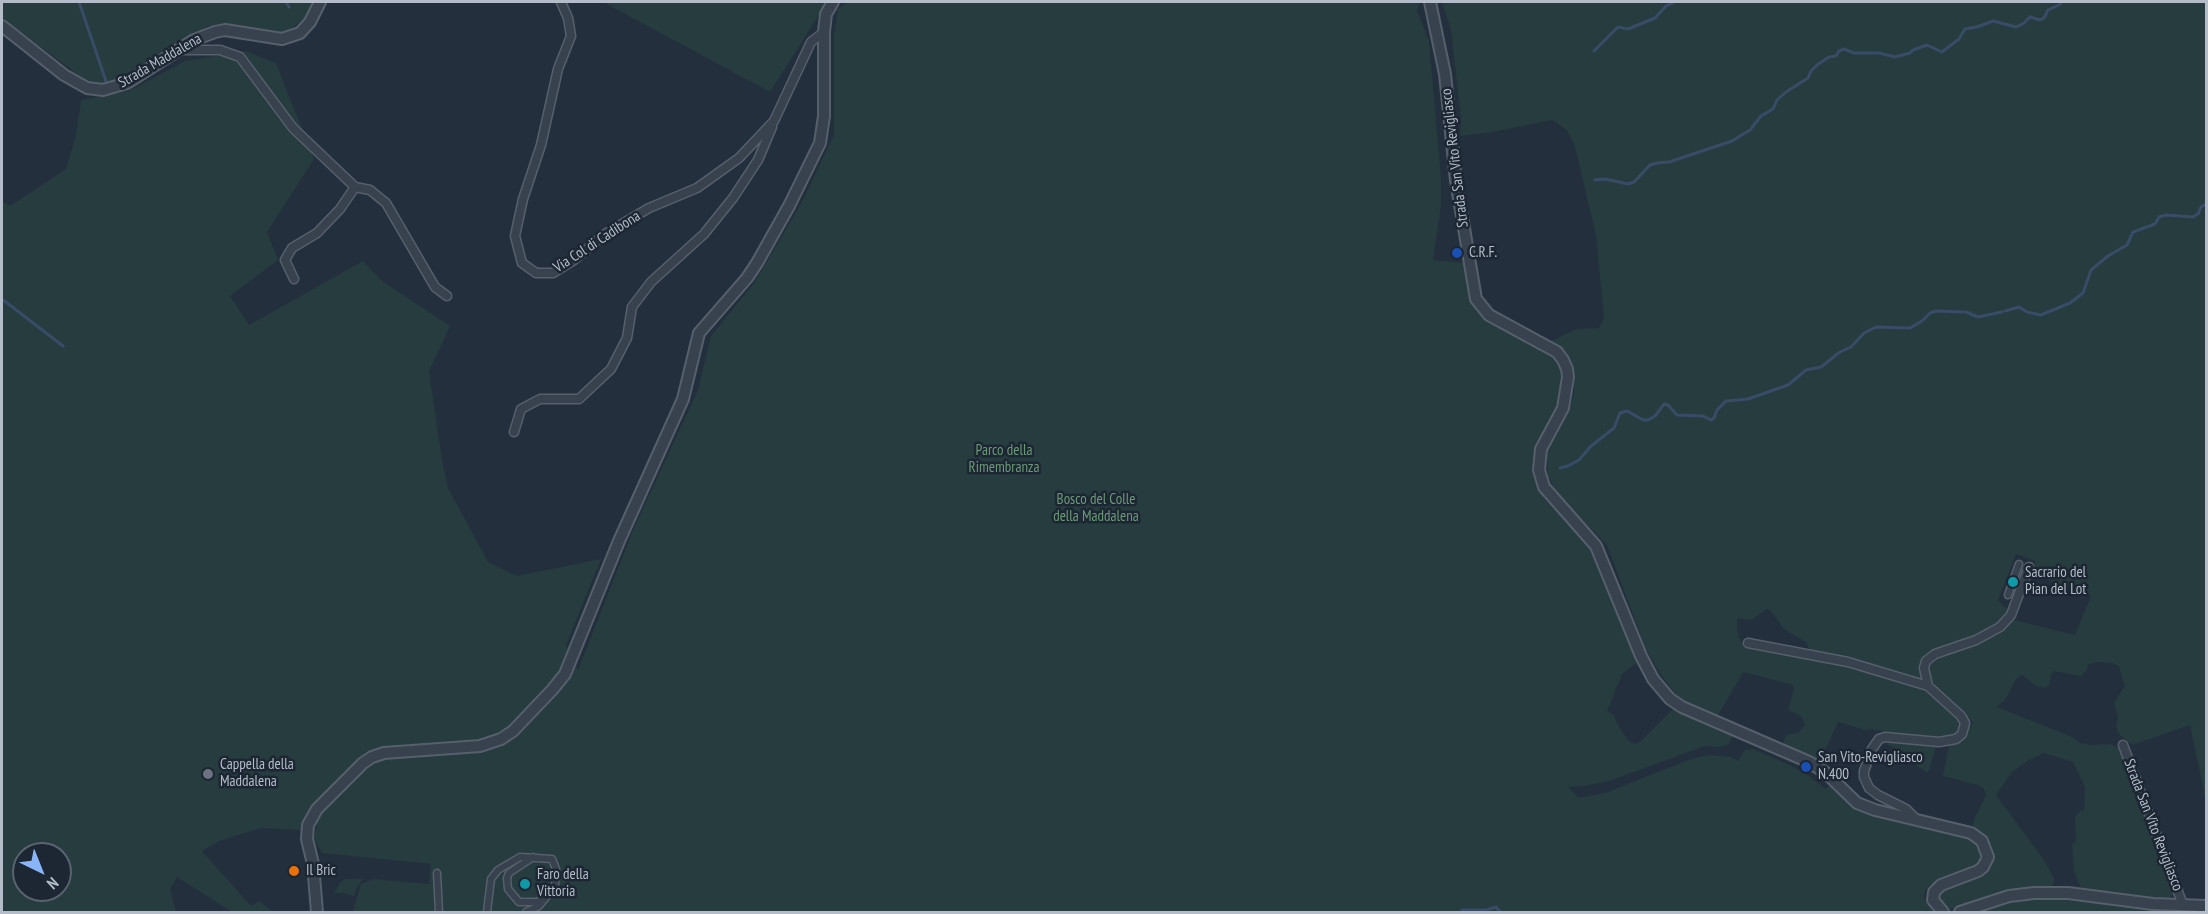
<!DOCTYPE html>
<html>
<head>
<meta charset="utf-8">
<style>
	body { margin:0 }
	#map { position:relative; width:2208px; height:914px; overflow:hidden; background:#242f3e; font-family:"PT Sans Narrow",sans-serif }
	canvas { display:block }
	.frame { position:absolute; inset:0; border:3px solid #b4bcc9; pointer-events:none }
	.north { position:absolute; left:12px; top:842px; width:60px; height:60px; box-sizing:border-box; background:#1d2633; border:2px solid #59626f; border-radius:50%; rotate:137deg; font-size:16px; font-weight:700; line-height:24px; text-align:center; color:#b4bcc9 }
	.north::after { content:''; display:block; margin:auto; width:21px; height:27px; background:#8ab4f8; clip-path:polygon(50% 0,100% 100%,50% 72%,0 100%) }
</style>
</head>
<body>
<div id="map">
<canvas width="2208" height="914"></canvas>
<div class="frame"></div>
<div class="north">N</div>
</div>
<script>
const context = document.querySelector('canvas').getContext('2d');
context.lineJoin = 'round';
function fill(path, color) {
  context.fillStyle = color;
  context.fill(path, 'evenodd');
}
function shape(rows) {
  const path = new Path2D();
  for (const r of rows) {
    path.moveTo(r[0], r[1]);
    for (let i = 2; i < r.length; i += 2) path.lineTo(r[i], r[i + 1]);
  }
  return path;
}
function trace(path, color, width, dash) {
  context.strokeStyle = color;
  context.lineWidth = width;
  context.lineCap = dash ? 'butt' : 'round';
  context.setLineDash(dash || []);
  context.stroke(path);
}
function label(font, color, halo, rows, align = 'center') {
  context.font = font + ' "PT Sans Narrow",sans-serif';
  context.lineWidth = 5;
  context.setLineDash([]);
  context.textBaseline = 'middle';
  context.strokeStyle = halo;
  context.fillStyle = color;
  for (const [text, x, y, turn = 0] of rows) {
    context.save();
    context.translate(x, y);
    context.rotate((+turn || 0) * Math.PI / 180);
    context.textAlign = isNaN(turn) ? turn : align;
    if (halo) context.strokeText(text, 0, 0);
    context.fillText(text, 0, 0);
    context.restore();
  }
}
const green = shape([
	[2,2,313,2,308,16,286,32,267,34,236,28,208,26,118,83,89,83,2,18],
	[603,2,827,2,770,92],
	[847,2,1420,2,1417,11,1429,41,1441,178,1441,206,1433,260,1463,263,1473,302,1478,312,1489,321,1552,357,1562,373,1561,395,1555,414,1536,449,1533,477,1544,499,1584,538,1595,556,1639,661,1622,674,1607,711,1614,715,1619,727,1629,741,1635,744,1640,742,1674,708,1709,725,1732,733,1732,738,1728,745,1719,747,1705,746,1609,781,1584,786,1568,787,1579,798,1605,793,1688,760,1708,755,1731,757,1738,761,1745,750,1753,749,1792,766,1809,776,1825,789,1830,785,1845,797,1907,822,1975,840,1981,846,1981,861,1975,867,1940,879,1930,885,1925,890,1924,898,1933,912,353,912,361,884,373,879,429,884,431,864,322,853,314,839,317,825,300,830,261,828,219,841,202,851,251,906,259,901,273,912,232,912,177,877,170,889,176,912,2,912,2,201,10,206,66,169,76,135,81,100,129,91,185,61,246,51,276,63,314,159,267,232,278,260,230,296,249,325,363,261,382,281,450,326,429,371,442,460,448,488,488,562,517,576,601,559,566,645,578,670,634,528,698,390,711,336,755,282,803,200,834,135,834,35,838,9],
	[24,854,60,854,60,890,24,890],
	[1442,2,2206,2,2206,802,2190,725,2132,745,2118,733,2116,726,2118,718,2114,703,2125,686,2119,666,2112,663,2096,662,2088,665,2087,670,2081,676,2054,671,2051,675,2049,685,2045,688,2036,686,2022,675,2016,679,2005,700,1997,707,2070,736,2080,743,2091,745,2111,744,2121,749,2174,893,2168,900,2087,891,2080,886,2074,872,2072,845,2076,841,2075,818,2077,813,2084,810,2085,787,2073,762,2044,753,2029,760,2012,772,1996,795,2044,860,2054,878,2054,883,2049,888,2024,888,2008,891,1951,909,1946,907,1940,902,1940,896,1945,889,1977,876,1989,868,1994,858,1992,845,1983,835,1972,831,1975,817,1986,796,1984,789,1978,785,1943,776,1949,746,1962,740,1973,722,1932,684,1928,670,1930,664,1936,659,1995,636,2014,620,2075,635,2091,596,2032,574,2035,561,2016,554,1998,600,2008,610,2006,616,1991,629,1926,654,1919,666,1922,679,1920,681,1810,651,1806,642,1785,630,1770,610,1766,609,1752,620,1737,618,1737,630,1741,642,1748,646,1857,666,1923,688,1958,719,1958,729,1955,735,1948,738,1939,739,1893,733,1871,729,1865,730,1838,722,1827,747,1816,761,1783,745,1786,735,1798,733,1805,725,1801,716,1788,710,1794,689,1793,686,1790,684,1743,672,1717,717,1677,696,1661,675,1646,649,1607,545,1571,508,1554,488,1548,476,1547,452,1571,406,1574,390,1573,366,1565,352,1551,341,1577,329,1599,328,1604,318,1596,235,1575,147,1567,130,1552,120,1493,132,1460,136,1461,119,1451,30],
	[1887,741,1936,747,1928,773,1915,765,1917,759,1915,757,1888,745],
	[345,879,363,879,357,887,354,896,344,893,334,893,340,883],
	[2029,897,2065,897,2206,909,2206,912,1975,912,2015,899]
]);
const stream = shape([
	[79,2,106,81],
	[286,2,289,7],
	[1594,51,1618,27,1628,29,1655,18,1666,6,1674,2],
	[1595,180,1605,179,1628,184,1634,182,1650,165,1657,163,1669,162,1732,141,1750,130,1761,116,1773,109,1777,100,1786,92,1808,78,1811,71,1817,65,1829,57,1836,56,1839,51,1844,49,1854,53,1879,53,1895,57,1910,53,1913,50,1927,45,1942,52,1959,39,1965,29,1977,27,1993,21,2016,27,2024,23,2030,17,2040,20,2044,18,2048,10,2059,5,2062,2],
	[2,299,63,346],
	[2005,311,2019,307,2027,312,2041,315,2070,303,2083,293,2091,270,2108,256,2127,245,2133,232,2155,224,2159,217,2166,215,2193,217,2198,214,2201,207,2206,204],
	[1560,468,1568,466,1579,460,1590,447,1614,428,1620,413,1627,411,1643,420,1648,420,1655,416,1664,404,1668,405,1677,415,1703,416,1711,420,1714,418,1717,410,1726,401,1748,399,1788,385,1806,370,1821,367,1840,352,1851,347,1864,333,1876,327,1910,328,1922,321,1930,313,1936,311,1966,312,1978,317,2002,312],
	[1462,910,1486,910,1496,907,1500,912]
]);
const pedestrian = shape([
	[2008,595,2019,564],
	[533,857,509,873,507,878,508,889,519,902,537,902,545,899],
	[437,873,439,912],
	[487,912,491,879,498,870,520,857,552,859,556,869,555,886,539,906,526,912]
]);
const minor = shape([
	[561,2,568,18,571,36,558,69,541,145,523,199,515,236,522,263,536,273,553,273,574,260,605,234,649,208,697,188,739,158,774,121,811,42,824,32],
	[179,50,220,50,240,57,293,128,355,187,340,209,317,233,292,248,285,260,294,279],
	[355,187,370,190,386,203,435,287,447,296],
	[514,432,521,409,540,399,579,399,611,369,627,338,632,307,651,282,704,234,733,198,758,160,772,127],
	[1748,643,1848,662,1928,686],
	[2123,745,2183,905],
	[1917,820,1906,809,1878,795,1869,788,1864,777,1864,771,1872,749,1879,739,1885,737,1939,742,1956,739,1962,734,1965,723,1961,716,1928,686,1924,668,1926,661,1935,654,1976,640,2000,627,2011,615,2029,567]
]);
const tertiary = shape([
	[1430,2,1445,74,1456,181,1476,299,1489,315,1557,352,1563,360,1567,369,1568,377,1563,408,1541,449,1539,470,1544,487,1596,546,1641,656,1653,679,1670,699,1682,707,1809,762,1826,773,1857,803,1875,810,1971,833,1982,841,1988,857,1983,867,1978,871,1941,885,1934,892,1933,900,1943,912],
	[2,26,64,75,87,88,103,90,127,83,194,40,215,32,225,30,282,39,300,33,310,22,320,2],
	[317,912,313,864,307,839,308,825,317,809,363,763,372,757,384,753,480,746,501,739,513,731,552,690,565,674,619,541,683,399,699,333,747,278,757,263,789,206,820,143,824,116,824,32,826,14,833,2],
	[1960,912,2009,896,2034,893,2068,893,2153,904,2206,906]
]);
const markers = [
	[1457,253,6,"#1a4fb4"],
	[2013,582,6,"#0f9aa8"],
	[1806,767,6,"#1a4fb4"],
	[208,774,6,"#6b7280"],
	[294,871,6,"#e8710a"],
	[525,884,6,"#0f9aa8"]
];
const streetNames = [
	["Strada Maddalena",160,61,-30],
	["Strada San Vito Revigliasco",1455,158,-97],
	["Via Col di Cadibona",597,242,-33],
	["Strada San Vito Revigliasco",2153,825,69]
];
const poiNames = [
	["C.R.F.",1469,253],
	["Sacrario del",2025,573],
	["Pian del Lot",2025,590],
	["San Vito-Revigliasco",1818,758],
	["N.400",1818,775],
	["Cappella della",220,765],
	["Maddalena",220,782],
	["Il Bric",306,871],
	["Faro della",537,875],
	["Vittoria",537,892]
];
const parkNames = [
	["Parco della",1004,451],
	["Rimembranza",1004,468],
	["Bosco del Colle",1096,500],
	["della Maddalena",1096,517]
];
fill(green, '#263c3f');
trace(stream, '#394c67', 3);
trace(pedestrian, '#565f6c', 9);
trace(minor, '#565f6c', 11);
trace(tertiary, '#565f6c', 14);
trace(pedestrian, '#38414e', 6);
trace(minor, '#38414e', 8);
trace(tertiary, '#38414e', 10);
for (const [x, y, r, color] of markers) {
  const dot = new Path2D();
  dot.arc(x, y, r, 0, 2 * Math.PI);
  context.fillStyle = color;
  context.fill(dot);
  trace(dot, '#1d2633', 2);
}
label('15px', '#b4bcc9', '#1d2633', streetNames);
label('15px', '#b4bcc9', '#1d2633', poiNames, 'left');
label('15px', '#6b9a76', '#1d2633', parkNames);
</script>
</body>
</html>
